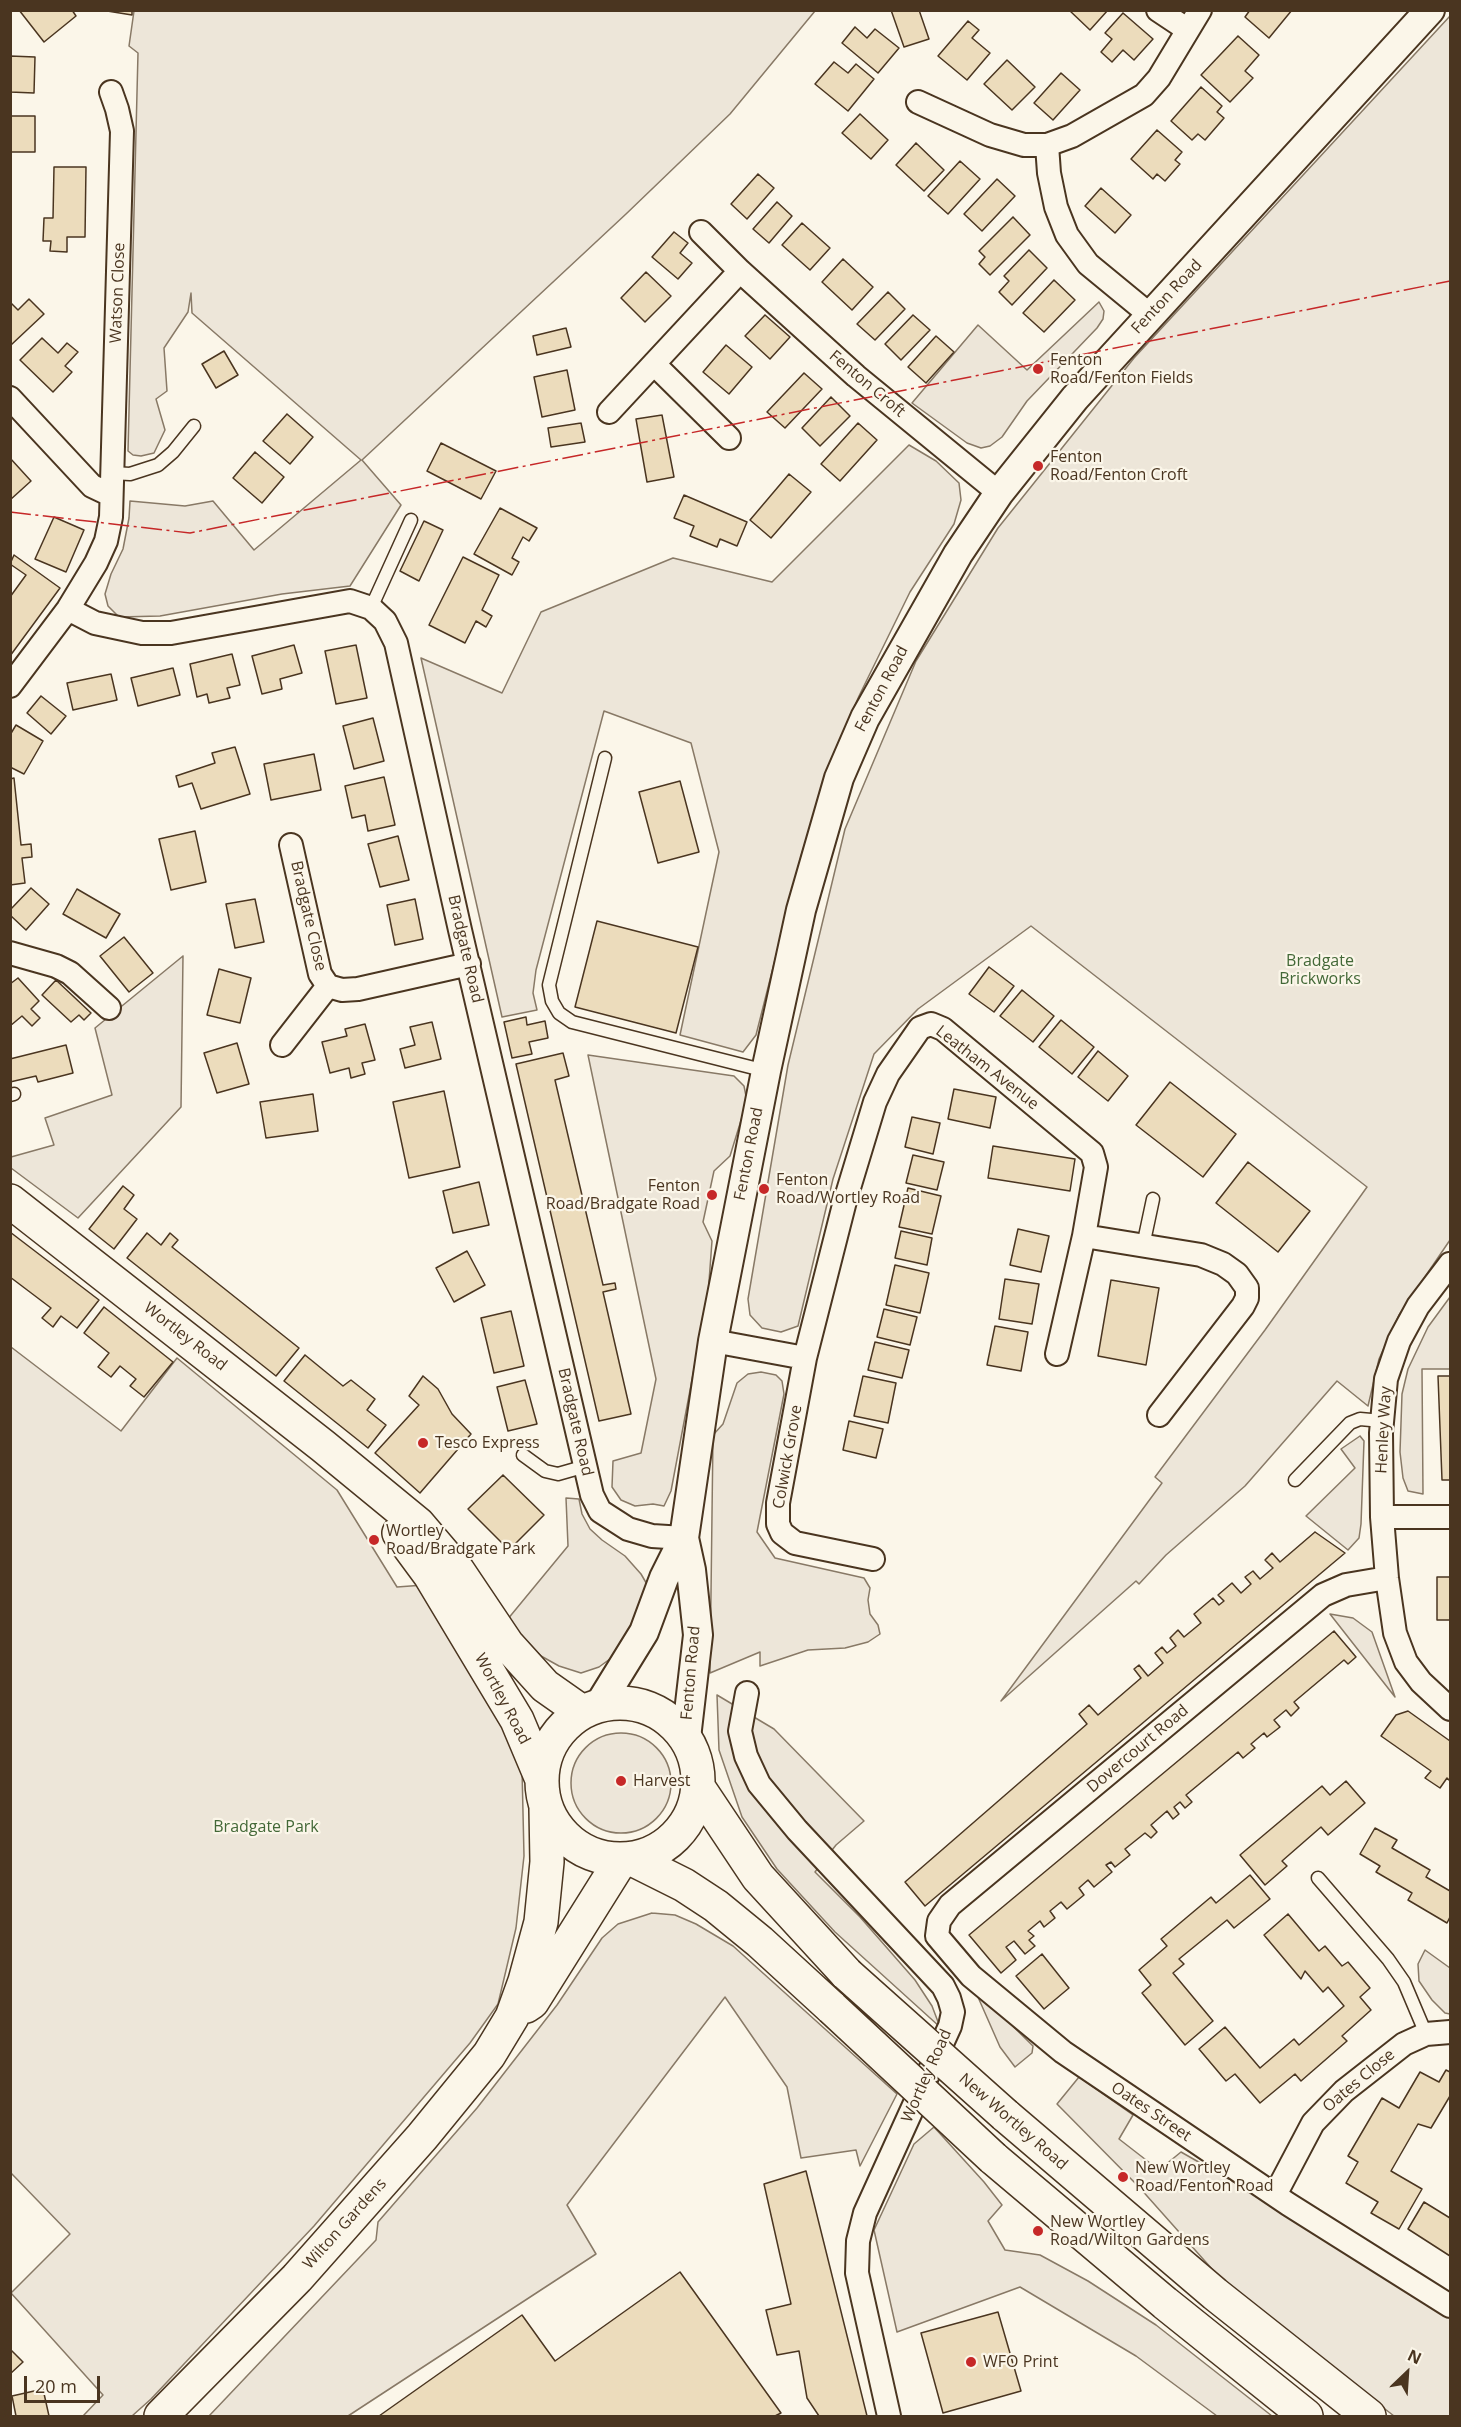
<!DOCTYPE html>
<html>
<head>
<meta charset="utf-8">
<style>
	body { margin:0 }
	#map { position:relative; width:1461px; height:2427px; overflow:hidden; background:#fbf6e9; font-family:"Open Sans",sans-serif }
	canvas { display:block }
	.frame { position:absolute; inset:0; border:12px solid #4a3520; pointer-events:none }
	.north { position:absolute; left:1377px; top:2343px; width:60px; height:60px; -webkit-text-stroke:4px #fbf6e9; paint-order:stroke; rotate:25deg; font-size:16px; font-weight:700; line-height:24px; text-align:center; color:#4a3520 }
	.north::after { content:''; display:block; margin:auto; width:21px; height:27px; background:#4a3520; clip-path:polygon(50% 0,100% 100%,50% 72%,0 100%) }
	.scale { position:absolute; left:24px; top:2376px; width:76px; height:27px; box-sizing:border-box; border:3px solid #4a3520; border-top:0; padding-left:8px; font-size:18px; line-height:21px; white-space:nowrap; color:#4a3520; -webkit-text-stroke:4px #fbf6e9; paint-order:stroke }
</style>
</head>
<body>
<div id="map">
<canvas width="1461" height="2427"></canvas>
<div class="frame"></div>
<div class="north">N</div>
<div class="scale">20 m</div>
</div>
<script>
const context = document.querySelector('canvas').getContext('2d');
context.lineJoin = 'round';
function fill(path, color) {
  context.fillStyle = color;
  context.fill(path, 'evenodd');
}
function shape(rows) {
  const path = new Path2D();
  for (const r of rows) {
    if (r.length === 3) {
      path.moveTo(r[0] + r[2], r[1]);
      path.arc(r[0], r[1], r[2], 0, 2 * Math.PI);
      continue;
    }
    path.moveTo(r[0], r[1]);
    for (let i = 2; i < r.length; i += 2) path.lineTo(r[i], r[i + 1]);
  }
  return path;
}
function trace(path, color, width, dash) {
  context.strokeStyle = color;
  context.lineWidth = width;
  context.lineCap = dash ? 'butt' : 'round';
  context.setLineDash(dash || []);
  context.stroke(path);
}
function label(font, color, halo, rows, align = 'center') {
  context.font = font + ' "Open Sans",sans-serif';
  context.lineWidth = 4.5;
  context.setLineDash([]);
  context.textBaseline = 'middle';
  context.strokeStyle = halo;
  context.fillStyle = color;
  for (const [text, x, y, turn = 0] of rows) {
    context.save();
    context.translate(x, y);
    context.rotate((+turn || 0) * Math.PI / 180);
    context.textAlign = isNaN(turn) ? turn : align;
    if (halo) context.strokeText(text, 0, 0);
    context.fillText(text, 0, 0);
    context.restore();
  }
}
const green = shape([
	[134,11,134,10,815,11,730,114,626,214,362,460,401,505,350,586,282,594,160,616,119,617,108,606,105,594,111,574,123,549,129,518,130,501,185,506,213,501,254,550,361,460,192,313,191,293,188,312,164,348,167,391,156,399,165,430,154,453,141,456,133,455,128,451,138,53,129,46,134,11],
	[1450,16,1450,1240,1399,1315,1379,1359,1368,1406,1337,1381,1245,1486,1166,1555,1139,1584,1136,1581,1001,1701,1162,1483,1155,1477,1265,1330,1367,1187,1031,926,918,1009,874,1054,833,1179,798,1326,781,1332,762,1328,750,1315,748,1299,788,1065,845,829,916,661,998,528,1134,358,1450,16],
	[1099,302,1104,311,1103,319,1097,328,1027,401,1002,437,990,446,981,448,967,443,912,403,978,325,1027,370,1099,302],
	[909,445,936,461,959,483,961,500,954,524,910,592,859,696,831,760,802,853,756,1035,743,1052,680,1035,719,852,691,743,604,711,536,970,533,993,537,1010,502,1017,421,658,502,693,541,612,673,558,772,582,909,445],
	[183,956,181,1107,78,1218,11,1168,11,1157,54,1145,45,1118,112,1095,95,1028,183,956],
	[588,1055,734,1076,744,1086,747,1101,730,1156,714,1171,703,1222,712,1241,708,1295,671,1491,664,1506,653,1504,635,1506,621,1500,612,1487,613,1461,641,1453,656,1379,588,1055],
	[1450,1297,1450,1369,1422,1369,1423,1494,1408,1491,1403,1478,1400,1452,1402,1394,1408,1369,1428,1327,1450,1297],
	[11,1347,121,1431,177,1358,337,1490,397,1587,424,1585,498,1713,522,1769,524,1856,516,1928,498,2004,470,2043,314,2226,151,2399,132,2416,83,2416,103,2395,11,2293,70,2234,11,2173,11,1347],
	[761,1372,776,1375,782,1381,784,1394,757,1532,775,1558,864,1578,870,1588,868,1600,870,1614,878,1625,880,1634,868,1642,845,1648,808,1650,760,1666,760,1652,710,1673,713,1435,723,1424,737,1383,748,1374,761,1372],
	[1360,1436,1364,1441,1361,1524,1359,1538,1348,1550,1306,1516,1355,1468,1341,1449,1360,1436],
	[566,1498,579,1499,582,1514,590,1529,602,1540,625,1556,641,1574,648,1586,626,1639,614,1656,599,1667,581,1673,559,1666,541,1656,507,1620,568,1546,566,1498],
	[1330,1614,1353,1618,1372,1632,1395,1697,1330,1614],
	[717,1695,774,1729,864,1821,836,1845,815,1872,860,1917,915,1980,932,2006,940,2027,835,1932,777,1869,742,1817,719,1750,717,1695],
	[621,1783,50],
	[652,1913,675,1915,696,1924,733,1946,897,2094,860,2166,856,2150,801,2158,787,2087,725,1997,567,2205,596,2254,348,2416,209,2416,376,2240,378,2222,477,2108,557,2005,602,1938,618,1924,652,1913],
	[1425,1950,1450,1968,1450,2014,1445,2013,1432,2000,1419,1981,1418,1964,1425,1950],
	[974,1988,1033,2046,1032,2053,1015,2067,1000,2047,974,1988],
	[1079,2077,1133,2115,1119,2139,1159,2170,1181,2152,1292,2215,1450,2318,1450,2416,1394,2416,1228,2287,1139,2187,1057,2104,1079,2077],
	[934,2127,984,2182,1002,2205,988,2221,1005,2250,1040,2255,1088,2281,1156,2325,1272,2416,1217,2416,1136,2356,1020,2287,897,2332,874,2230,914,2144,934,2127]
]);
const building = shape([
	[19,10,72,10,76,16,44,42,19,10],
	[101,10,132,10,132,15,101,10],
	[891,10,919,10,929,39,904,47,891,10],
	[1069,10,1108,10,1090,30,1069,10],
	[1250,10,1292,10,1269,38,1245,17,1250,10],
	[1123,13,1153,39,1134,60,1123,50,1112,62,1101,52,1112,39,1105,33,1123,13],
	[968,21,979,30,972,38,990,53,967,80,938,56,968,21],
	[855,27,867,38,875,29,899,48,878,73,842,43,855,27],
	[1238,36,1259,55,1245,71,1253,78,1230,102,1201,75,1238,36],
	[10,56,35,57,34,93,10,92,10,56],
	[1007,60,1035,87,1012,110,984,84,1007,60],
	[834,62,848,73,856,64,874,79,848,111,815,84,834,62],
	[1061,73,1080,90,1053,120,1034,103,1061,73],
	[1201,87,1222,106,1217,112,1224,118,1205,140,1198,134,1192,140,1171,121,1201,87],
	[860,114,888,140,871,159,842,133,860,114],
	[10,116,35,116,35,152,10,152,10,116],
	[1157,130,1182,152,1175,160,1180,164,1165,181,1157,174,1153,179,1131,159,1157,130],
	[916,143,944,170,924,191,896,165,916,143],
	[960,161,980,179,948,214,928,196,960,161],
	[54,167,86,167,85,237,67,237,67,252,50,251,51,241,43,241,44,218,53,218,54,167],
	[758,174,774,188,747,219,731,204,758,174],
	[997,179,1015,196,982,231,964,214,997,179],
	[1101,188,1131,215,1115,233,1085,206,1101,188],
	[777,202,792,216,769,243,753,229,777,202],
	[1013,217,1030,235,990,275,979,264,985,257,979,251,1013,217],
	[802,223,830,248,810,270,782,245,802,223],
	[674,232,688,243,680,253,692,263,678,279,652,257,674,232],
	[1029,250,1047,268,1012,305,999,292,1009,281,1004,276,1029,250],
	[843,259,873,287,852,310,822,282,843,259],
	[646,272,671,296,645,322,621,298,646,272],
	[1054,280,1075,300,1044,332,1023,313,1054,280],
	[888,292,905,309,875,340,857,324,888,292],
	[29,299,44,314,11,345,10,302,18,310,29,299],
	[765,315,790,337,770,359,745,336,765,315],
	[913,315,930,330,901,360,885,344,913,315],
	[566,328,571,347,537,355,533,336,566,328],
	[936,336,954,352,926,383,908,367,936,336],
	[42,338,58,353,67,343,78,352,65,366,72,372,53,392,20,360,42,338],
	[726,345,752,367,729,394,703,372,726,345],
	[224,351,238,375,216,388,202,364,224,351],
	[567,370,575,410,542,417,534,377,567,370],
	[804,373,822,389,785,428,767,412,804,373],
	[831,397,850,416,820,446,802,428,831,397],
	[287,414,313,437,290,464,263,441,287,414],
	[662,415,674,477,647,482,636,419,662,415],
	[581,423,585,442,551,447,548,428,581,423],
	[858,423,877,440,840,481,821,464,858,423],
	[441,443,496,471,481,499,427,471,441,443],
	[255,452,284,477,262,503,233,478,255,452],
	[10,458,31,481,10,500,10,458],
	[789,474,811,492,771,538,750,520,789,474],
	[684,495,747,522,737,546,720,539,717,547,690,536,694,526,674,518,684,495],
	[500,508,537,528,529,541,523,537,512,558,519,562,512,575,474,554,500,508],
	[54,517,84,530,66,572,35,559,54,517],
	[424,521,443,530,419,581,400,571,424,521],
	[14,555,60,588,10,656,10,597,26,575,10,564,14,555],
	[463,557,499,575,482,610,492,616,486,627,476,621,465,643,429,625,463,557],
	[294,645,302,673,280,679,282,689,262,694,252,656,294,645],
	[356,645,367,698,336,704,325,651,356,645],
	[232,654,240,685,227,688,230,698,209,703,207,694,197,697,190,664,232,654],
	[173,668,180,695,138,706,131,678,173,668],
	[111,674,117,700,73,710,67,683,111,674],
	[41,696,66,716,51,734,27,713,41,696],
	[373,718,384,761,354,769,343,726,373,718],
	[16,725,43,741,24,774,10,767,10,735,16,725],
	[235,747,250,794,201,809,192,783,179,787,176,776,215,763,212,753,235,747],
	[314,754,321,790,271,800,264,764,314,754],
	[384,777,395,825,368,831,365,815,352,818,345,786,384,777],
	[14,778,21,845,31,844,32,857,22,858,25,883,10,885,10,779,14,778],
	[680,781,699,852,658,863,639,792,680,781],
	[195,831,206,882,171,890,159,839,195,831],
	[398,836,409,880,380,887,368,844,398,836],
	[31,888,49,904,26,930,10,915,10,910,31,888],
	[77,889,120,914,106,938,63,914,77,889],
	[255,899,264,942,235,948,226,904,255,899],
	[415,899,423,939,395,945,387,905,415,899],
	[597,921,698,947,676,1033,575,1007,597,921],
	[124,937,153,973,129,992,100,956,124,937],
	[989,967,1014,986,994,1012,969,994,989,967],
	[219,969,251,978,240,1023,207,1015,219,969],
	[18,978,39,1001,31,1009,40,1018,32,1026,22,1016,10,1026,10,984,18,978],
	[56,980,91,1013,84,1020,79,1015,71,1022,42,995,56,980],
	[1022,990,1054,1016,1033,1042,1000,1016,1022,990],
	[526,1017,527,1025,545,1021,548,1038,529,1042,532,1054,512,1058,504,1022,526,1017],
	[1061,1020,1094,1047,1072,1074,1039,1047,1061,1020],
	[432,1022,441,1059,405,1068,400,1049,415,1045,410,1027,432,1022],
	[365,1024,375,1060,362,1063,365,1074,351,1078,349,1068,330,1073,322,1042,347,1036,345,1029,365,1024],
	[237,1043,249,1084,217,1093,204,1053,237,1043],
	[66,1045,73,1073,38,1082,36,1076,10,1082,10,1059,66,1045],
	[1098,1051,1128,1076,1108,1101,1078,1077,1098,1051],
	[563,1053,569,1076,555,1080,603,1285,615,1283,616,1289,603,1292,631,1414,599,1421,516,1064,563,1053],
	[1170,1082,1236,1134,1203,1177,1136,1125,1170,1082],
	[954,1089,996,1097,990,1128,948,1119,954,1089],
	[444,1091,460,1167,409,1178,393,1102,444,1091],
	[313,1094,318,1131,266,1138,260,1102,313,1094],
	[912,1117,940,1123,933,1154,905,1147,912,1117],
	[993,1146,1075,1159,1070,1191,988,1178,993,1146],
	[913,1155,944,1162,937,1190,906,1183,913,1155],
	[1248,1162,1310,1211,1278,1252,1216,1203,1248,1162],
	[479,1182,489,1225,453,1233,443,1191,479,1182],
	[123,1186,134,1195,124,1209,137,1219,114,1249,89,1229,123,1186],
	[908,1188,941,1196,932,1234,899,1227,908,1188],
	[1018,1229,1049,1236,1041,1272,1010,1265,1018,1229],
	[901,1231,932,1238,927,1265,895,1258,901,1231],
	[10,1232,99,1300,77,1328,61,1316,53,1327,42,1318,51,1308,10,1277,10,1232],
	[147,1233,161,1245,170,1233,178,1240,172,1247,299,1348,276,1376,127,1258,147,1233],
	[467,1251,485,1285,454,1302,436,1268,467,1251],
	[895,1265,929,1273,920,1313,886,1305,895,1265],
	[1005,1279,1039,1284,1032,1324,999,1319,1005,1279],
	[1111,1280,1159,1288,1146,1365,1098,1356,1111,1280],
	[104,1307,173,1362,144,1397,130,1386,136,1379,120,1366,111,1377,98,1367,109,1353,84,1333,104,1307],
	[884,1309,917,1317,910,1345,877,1337,884,1309],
	[511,1311,524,1366,494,1373,481,1318,511,1311],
	[995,1326,1028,1332,1021,1371,987,1365,995,1326],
	[875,1342,909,1350,902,1378,868,1370,875,1342],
	[305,1355,343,1386,351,1380,375,1399,367,1410,386,1425,368,1448,284,1381,305,1355],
	[423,1376,438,1389,452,1414,471,1434,420,1493,375,1453,419,1405,409,1396,423,1376],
	[863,1376,896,1383,888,1423,854,1416,863,1376],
	[1438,1376,1450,1376,1450,1480,1442,1480,1438,1376],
	[525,1380,537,1424,508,1431,497,1387,525,1380],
	[849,1421,883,1429,876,1458,843,1450,849,1421],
	[503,1475,544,1515,509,1550,468,1509,503,1475],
	[1315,1532,1345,1553,925,1906,905,1882,1087,1724,1079,1714,1089,1705,1098,1715,1141,1678,1134,1669,1139,1665,1148,1676,1163,1663,1155,1653,1162,1647,1167,1653,1176,1646,1170,1638,1178,1630,1184,1637,1201,1623,1194,1614,1213,1598,1219,1605,1224,1601,1218,1595,1232,1583,1241,1593,1251,1584,1245,1577,1253,1571,1260,1579,1273,1568,1265,1560,1272,1553,1280,1562,1315,1532],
	[1437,1577,1450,1577,1450,1620,1437,1620,1437,1577],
	[1334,1631,1356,1657,1348,1664,1344,1660,1294,1702,1299,1708,1291,1716,1286,1710,1274,1720,1280,1727,1267,1737,1264,1733,1251,1744,1255,1748,1243,1758,1238,1752,1186,1795,1192,1802,1185,1808,1180,1802,1174,1807,1179,1814,1173,1819,1167,1811,1151,1825,1157,1832,1151,1838,1145,1833,1125,1849,1130,1855,1115,1867,1111,1862,1106,1865,1112,1872,1094,1887,1088,1880,1079,1888,1084,1895,1067,1909,1061,1902,1050,1911,1055,1918,1044,1927,1040,1921,1028,1931,1034,1936,1029,1940,1035,1946,1025,1954,1014,1941,1006,1947,1016,1960,1001,1973,969,1935,1334,1631],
	[1408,1711,1450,1741,1450,1781,1447,1778,1440,1788,1425,1778,1431,1771,1381,1736,1396,1715,1408,1711],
	[1346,1781,1365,1803,1328,1835,1321,1827,1282,1861,1287,1866,1265,1885,1240,1855,1322,1786,1330,1795,1346,1781],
	[1375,1828,1397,1840,1392,1848,1430,1870,1426,1877,1450,1891,1450,1917,1447,1923,1408,1900,1412,1893,1376,1872,1380,1866,1360,1854,1375,1828],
	[1250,1875,1270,1899,1234,1928,1227,1920,1179,1959,1184,1964,1173,1973,1213,2021,1185,2045,1142,1993,1151,1985,1139,1970,1167,1946,1161,1939,1211,1897,1216,1903,1250,1875],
	[1288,1914,1319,1951,1325,1946,1342,1966,1348,1962,1370,1988,1360,1997,1371,2010,1342,2036,1347,2041,1301,2081,1295,2074,1260,2103,1235,2074,1226,2081,1199,2049,1225,2027,1260,2068,1294,2039,1299,2045,1344,2006,1328,1987,1323,1992,1305,1971,1301,1979,1264,1935,1288,1914],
	[1042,1954,1069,1988,1044,2009,1016,1976,1042,1954],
	[1446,2070,1450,2072,1450,2096,1431,2128,1418,2124,1391,2171,1422,2189,1399,2229,1371,2213,1378,2202,1346,2183,1358,2162,1348,2156,1382,2098,1399,2108,1420,2072,1439,2082,1446,2070],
	[806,2171,867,2416,819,2416,807,2398,799,2351,777,2355,766,2310,791,2304,764,2184,806,2171],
	[1424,2202,1450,2218,1450,2256,1408,2229,1424,2202],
	[680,2272,781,2413,775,2416,379,2416,522,2315,555,2361,680,2272],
	[998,2312,1021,2391,943,2413,921,2333,998,2312],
	[10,2349,23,2362,10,2374,10,2349],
	[43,2389,49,2416,16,2416,12,2396,43,2389]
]);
const service = shape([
	[112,473,130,474,158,465,173,452,194,426],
	[371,608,411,520],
	[605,758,549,985,552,1001,559,1013,572,1022,766,1071],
	[10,1095,14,1094],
	[1143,1246,1153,1199],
	[523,1455,545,1471,558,1474,586,1466],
	[1295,1480,1350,1423,1360,1419,1382,1421],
	[1318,1878,1388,1959,1404,1982,1426,2034]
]);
const minor = shape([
	[1158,10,1188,30],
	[918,102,990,135,1024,145,1047,145,1072,136,1144,95,1159,78,1200,10],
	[1047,145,1049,173,1056,207,1067,235,1088,264,1150,315],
	[701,232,740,271,856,376,999,493],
	[654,364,729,438],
	[10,398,92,486,111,495],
	[609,412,740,271],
	[68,609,95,623,142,633,171,633,350,601,371,608,385,621,396,643,460,930,592,1495,600,1511,628,1529,652,1536,684,1538],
	[10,686,68,609,96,563,106,541,111,517,122,131,117,109,111,92],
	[291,845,320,974,328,986,342,990,358,989,469,964],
	[10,953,56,966,70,973,109,1008],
	[282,1045,328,986],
	[1084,1236,1201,1255,1223,1264,1237,1274,1247,1288,1247,1298,1243,1306,1159,1415],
	[1450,1264,1418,1306,1399,1341,1386,1379,1381,1433,1382,1517,1387,1578,1395,1633,1406,1662,1421,1682,1450,1709],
	[713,1341,805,1358],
	[1382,1517,1450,1517],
	[873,1559,795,1543,782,1533,778,1524,778,1503,805,1358,845,1201,875,1102,888,1074,920,1028,931,1024,943,1029,1092,1153,1096,1167,1084,1236,1057,1354],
	[1387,1578,1346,1585,1323,1595,950,1905,939,1921,937,1936,971,1976,1063,2052,1288,2204,1450,2306],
	[747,1693,740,1731,746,1756,759,1784,797,1830,943,1986,949,1998,953,2012,950,2026,865,2213,858,2241,857,2273,889,2416],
	[1275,2195,1313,2123,1344,2091,1404,2044,1426,2034,1450,2032]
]);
const tertiary = shape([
	[684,1538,691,1570,698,1635,686,1738],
	[599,1705,644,1632,664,1578,684,1538,713,1341,766,1071,801,910,839,778,865,718,958,554,999,493,1075,398,1430,10]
]);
const primary = shape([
	[10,1201,323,1446,418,1524,458,1571,507,1644,545,1686,582,1712],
	[399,1533,430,1575,517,1720,541,1777],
	[620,1781,78],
	[698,1787,758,1877,847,1974],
	[632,1859,684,1885,716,1906,760,1942,832,2008],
	[526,2006,532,2002,621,1860],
	[1005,2115,1215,2294,1369,2416],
	[993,2158,1165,2303,1306,2416],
	[161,2416,297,2278,422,2137,489,2055,512,2017,525,1981,541,1922,547,1862,546,1809]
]);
const primaryBridge = shape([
	[847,1974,1005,2115],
	[832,2008,993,2158]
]);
const power = shape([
	[10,512,190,533,1450,281]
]);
const markers = [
	[1038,369,6,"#c62828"],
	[1038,466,6,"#c62828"],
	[764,1189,6,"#c62828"],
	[712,1195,6,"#c62828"],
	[423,1443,6,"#c62828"],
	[374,1540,6,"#c62828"],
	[621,1781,6,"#c62828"],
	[1123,2177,6,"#c62828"],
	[1038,2231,6,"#c62828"],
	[971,2362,6,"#c62828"]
];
const streetNames = [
	["Watson Close",118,293,-88],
	["Fenton Road",1167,297,-47],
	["Fenton Croft",867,384,40],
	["Fenton Road",882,689,-62],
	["Bradgate Close",308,916,77],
	["Bradgate Road",465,949,77],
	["Leatham Avenue",987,1068,38],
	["Fenton Road",749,1154,-79],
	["Wortley Road",185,1337,38],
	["Bradgate Road",575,1422,77],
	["Henley Way",1384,1430,-87],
	["Colwick Grove",788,1457,-80],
	["Fenton Road",691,1673,-85],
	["Wortley Road",502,1699,62],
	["Dovercourt Road",1138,1749,-40],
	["Wortley Road",927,2076,-66],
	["Oates Close",1359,2081,-40],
	["Oates Street",1151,2112,34],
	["New Wortley Road",1013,2122,41],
	["Wilton Gardens",345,2224,-48]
];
const poiNames = [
	["Fenton",1050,360],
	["Road/Fenton Fields",1050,378],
	["Fenton",1050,457],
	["Road/Fenton Croft",1050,475],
	["Fenton",776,1180],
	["Road/Wortley Road",776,1198],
	["Fenton",700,1186,"right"],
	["Road/Bradgate Road",700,1204,"right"],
	["Tesco Express",435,1443],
	["Wortley",386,1531],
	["Road/Bradgate Park",386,1549],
	["Harvest",633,1781],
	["New Wortley",1135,2168],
	["Road/Fenton Road",1135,2186],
	["New Wortley",1050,2222],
	["Road/Wilton Gardens",1050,2240],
	["WFO Print",983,2362]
];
const parkNames = [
	["Bradgate",1320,961],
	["Brickworks",1320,979],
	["Bradgate Park",266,1827]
];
fill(green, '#ede6d9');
trace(green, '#887966', 1.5);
fill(building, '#ecdcbc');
trace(building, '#4a3520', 1.5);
trace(service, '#4a3520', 15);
trace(minor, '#4a3520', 26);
trace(tertiary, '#4a3520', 32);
trace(primary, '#4a3520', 36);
trace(service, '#fbf6e9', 12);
trace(minor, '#fbf6e9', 22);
trace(tertiary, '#fbf6e9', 28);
trace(primary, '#fbf6e9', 33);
trace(primaryBridge, '#4a3520', 36, []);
trace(primaryBridge, '#fbf6e9', 33);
trace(power, '#c62828', 1.5, [21, 4.5, 3, 4.5]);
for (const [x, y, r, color] of markers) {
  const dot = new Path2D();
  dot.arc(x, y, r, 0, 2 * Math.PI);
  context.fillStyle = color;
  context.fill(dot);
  trace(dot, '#fbf6e9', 2);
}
label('16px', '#4a3520', '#fbf6e9', streetNames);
label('16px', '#4a3520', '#fbf6e9', poiNames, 'left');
label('16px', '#436837', '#fbf6e9', parkNames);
</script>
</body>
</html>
